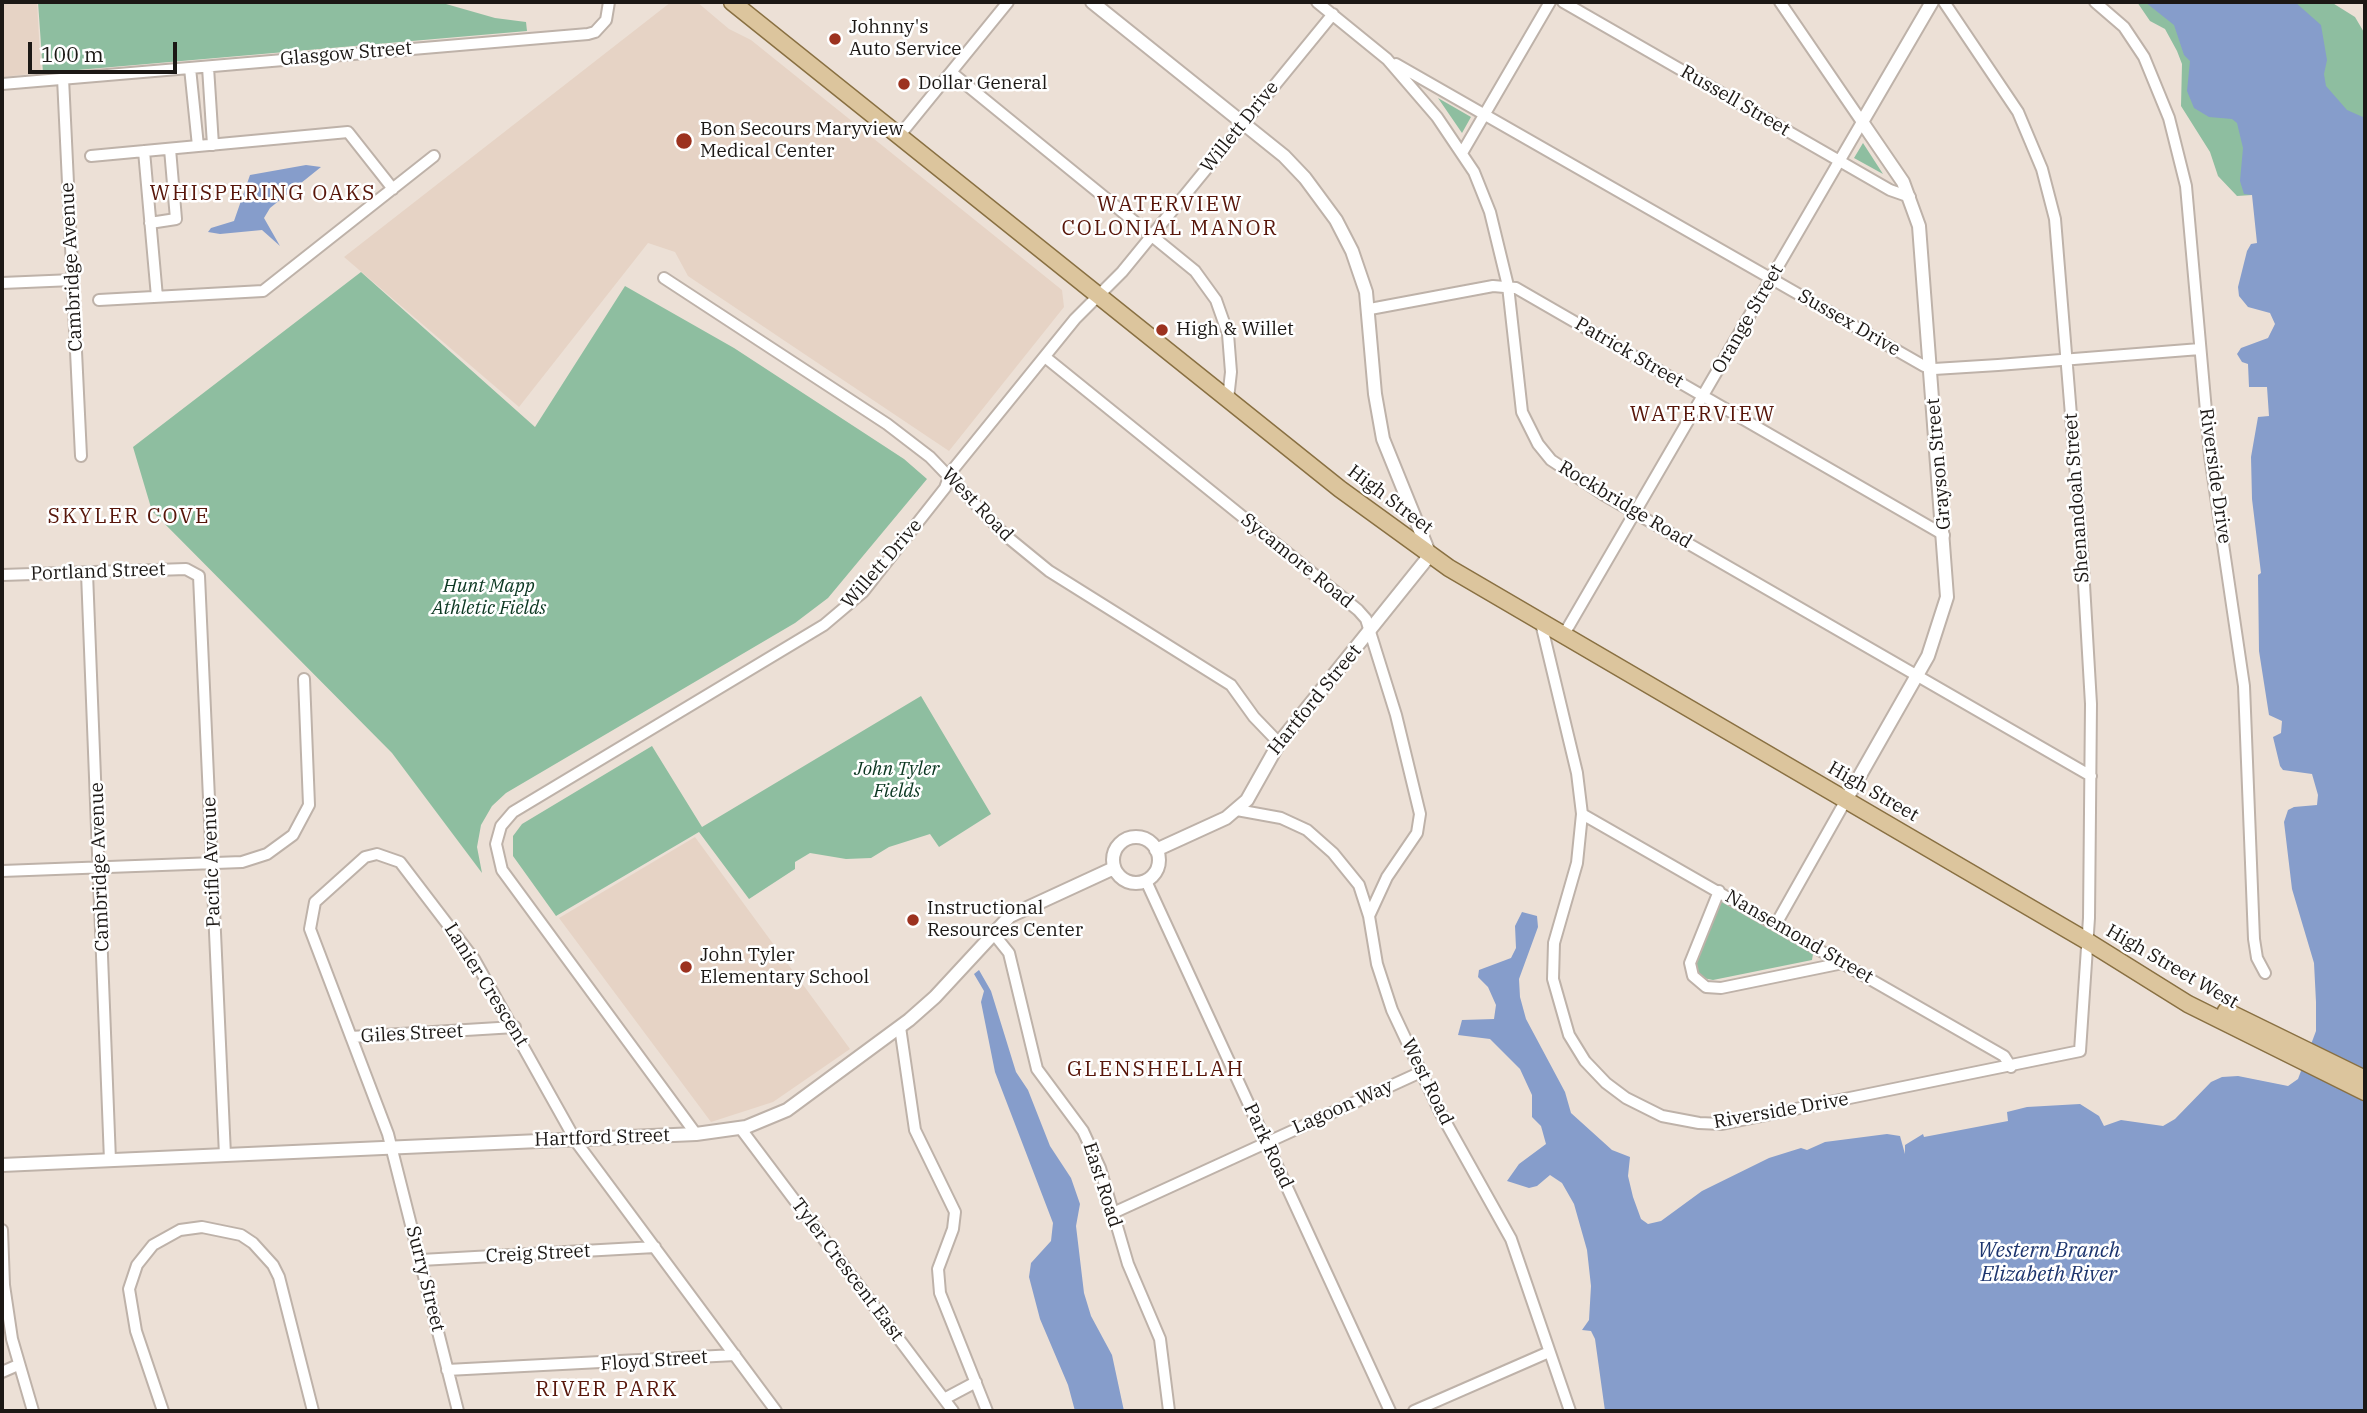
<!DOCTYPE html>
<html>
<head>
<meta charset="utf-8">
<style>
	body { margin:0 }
	#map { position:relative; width:2367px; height:1413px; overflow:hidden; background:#ece0d6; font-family:"IBM Plex Serif",serif }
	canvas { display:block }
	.frame { position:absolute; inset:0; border:4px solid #1c1815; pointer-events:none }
	.scale { position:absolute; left:28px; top:42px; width:149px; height:32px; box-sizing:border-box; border:4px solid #1c1815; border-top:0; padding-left:9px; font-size:21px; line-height:24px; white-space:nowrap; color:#1c1815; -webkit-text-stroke:5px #fff; paint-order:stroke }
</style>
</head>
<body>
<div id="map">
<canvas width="2367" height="1413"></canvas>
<div class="frame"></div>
<div class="scale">100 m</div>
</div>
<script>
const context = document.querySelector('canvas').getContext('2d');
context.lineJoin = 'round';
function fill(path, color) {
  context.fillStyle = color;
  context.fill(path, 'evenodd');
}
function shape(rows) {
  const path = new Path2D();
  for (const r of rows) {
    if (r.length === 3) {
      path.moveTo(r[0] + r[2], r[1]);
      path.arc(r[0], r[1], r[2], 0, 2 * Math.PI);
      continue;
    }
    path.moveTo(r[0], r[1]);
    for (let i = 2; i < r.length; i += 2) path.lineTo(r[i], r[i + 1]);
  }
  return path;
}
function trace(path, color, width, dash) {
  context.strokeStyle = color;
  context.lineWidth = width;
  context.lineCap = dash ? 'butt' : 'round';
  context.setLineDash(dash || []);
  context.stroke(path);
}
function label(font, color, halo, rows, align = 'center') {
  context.font = font + ' "IBM Plex Serif",serif';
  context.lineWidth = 5;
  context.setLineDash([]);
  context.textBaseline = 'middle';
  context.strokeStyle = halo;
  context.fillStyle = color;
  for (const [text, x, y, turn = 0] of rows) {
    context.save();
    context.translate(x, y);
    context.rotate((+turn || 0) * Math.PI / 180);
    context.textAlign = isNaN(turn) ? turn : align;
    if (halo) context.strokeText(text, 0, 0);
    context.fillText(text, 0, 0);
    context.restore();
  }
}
const built = shape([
	[2,2,37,2,41,73,2,77],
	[671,2,697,2,729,29,751,40,1062,290,1064,307,949,451,688,276,675,252,648,243,519,407,344,257],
	[695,837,850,1049,773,1102,711,1122,559,918]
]);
const green = shape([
	[38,2,439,2,495,18,526,22,527,31,43,73],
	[2137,2,2222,2,2252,195,2237,196,2218,176,2210,152,2181,106,2182,64,2177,51,2165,29,2150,21],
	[2270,2,2331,2,2355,17,2365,34,2365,130,2345,127],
	[1438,98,1471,117,1462,133],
	[1863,143,1883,174,1854,158],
	[361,272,535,427,625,286,734,348,904,459,927,479,828,598,795,623,506,793,492,806,481,825,477,847,482,873,392,753,152,511,133,447],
	[921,696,991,814,939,847,930,834,889,847,871,858,846,859,810,853,795,862,795,869,749,899,699,832,556,916,513,856,513,836,522,824,652,746,702,827],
	[1720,901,1813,954,1812,960,1713,980,1703,978,1697,971,1696,961]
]);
const water = shape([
	[2145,2,2295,2,2321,25,2327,60,2324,74,2326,86,2347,110,2365,118,2365,1411,1605,1411,1595,1339,1591,1331,1582,1330,1589,1320,1591,1286,1587,1250,1574,1204,1562,1183,1550,1175,1537,1186,1529,1188,1507,1181,1519,1164,1546,1144,1541,1126,1532,1117,1532,1095,1520,1069,1490,1039,1458,1035,1462,1020,1494,1019,1496,1005,1488,987,1478,977,1479,970,1511,958,1516,948,1515,926,1522,912,1537,916,1538,927,1519,979,1520,997,1526,1019,1565,1092,1571,1113,1612,1150,1630,1157,1628,1176,1633,1197,1641,1219,1648,1224,1661,1221,1702,1191,1769,1158,1801,1148,1807,1150,1825,1142,1887,1134,1900,1136,1905,1154,1905,1145,1923,1134,1924,1137,2008,1121,2007,1112,2027,1107,2080,1104,2099,1116,2104,1126,2121,1120,2163,1126,2175,1119,2211,1082,2222,1077,2238,1076,2288,1086,2298,1079,2316,1031,2316,1002,2314,963,2292,889,2284,822,2288,810,2294,807,2317,805,2318,795,2312,774,2283,770,2280,766,2273,737,2281,733,2282,721,2269,715,2259,651,2258,575,2261,573,2252,499,2251,457,2258,417,2269,416,2267,387,2249,387,2248,364,2242,362,2237,354,2241,348,2268,338,2275,324,2270,313,2248,307,2239,296,2238,287,2247,251,2251,244,2257,243,2252,195,2244,194,2240,181,2243,148,2237,123,2232,119,2209,117,2194,108,2187,91,2190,61,2184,55,2174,25],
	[306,165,321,167,270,208,264,218,280,246,262,230,220,234,208,232,211,228,234,221,250,175],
	[979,970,991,991,1016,1072,1028,1090,1050,1146,1071,1178,1080,1204,1076,1226,1084,1293,1091,1316,1112,1355,1124,1411,1075,1411,1068,1385,1040,1319,1029,1277,1031,1263,1051,1241,1053,1223,995,1072,981,1002,984,991,974,974]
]);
const minor = shape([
	[1317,2,1387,59,1437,117,1474,172,1490,212,1508,286,1522,412,1538,444,1551,460,1604,495,2091,776],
	[1563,2,1890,190,1910,197],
	[2095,2,2124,27,2144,57,2169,118,2186,186,2210,456,2244,686,2254,939,2257,958,2265,973],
	[1396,64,1924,366,1934,369,1998,365,2200,349],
	[208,67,213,145],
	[190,68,198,146],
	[952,73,1195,271,1216,300,1228,334,1231,372,1228,399],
	[63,78,81,456],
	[2,84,588,34,595,32,606,20,609,2],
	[899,136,1008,2],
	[144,151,157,297],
	[1462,153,1550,2],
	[91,156,348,132,393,189],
	[150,223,176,219,170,149],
	[664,278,887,424,930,457,1005,535,1049,571,1231,685,1254,717,1279,743],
	[2,283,73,280],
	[99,300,263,291,434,156],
	[1370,309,1493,286,1516,288,1944,535],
	[1045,357,1358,610,1366,619,1396,715,1420,814,1417,833,1387,877,1369,916],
	[87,573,110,1160],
	[2,575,186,569,199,576,225,1155],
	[1541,623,1577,773,1582,814,1577,863,1554,943,1553,979,1569,1035,1585,1061,1606,1083,1626,1098,1662,1116,1699,1123,1722,1124,2080,1051,2089,918,2091,704,2082,550,2055,219,2042,169,2018,112,1944,2],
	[1563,636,1862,122,1780,2],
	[1237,810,1281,818,1307,830,1333,853,1359,885,1369,916,1377,964,1392,1010,1440,1112,1511,1239,1570,1411],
	[1582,814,2004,1056,2011,1067],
	[2,871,242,862,267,854,293,835,309,805,304,679],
	[1146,881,1390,1411],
	[1719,891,1690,963,1693,976,1706,987,1721,988,1843,963],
	[1776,924,1846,800],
	[993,933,1009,953,1037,1069,1083,1131,1100,1168,1128,1264,1160,1339,1169,1411],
	[900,1027,915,1130,955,1212,953,1229,938,1269,940,1293,987,1411],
	[351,1037,515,1027],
	[741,1129,953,1411],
	[696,1134,502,870,496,844,501,826,513,812,824,625,863,592,945,488,951,472,1075,319,1122,272,1333,14],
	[1113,1213,1421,1072],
	[2,1230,4,1285,12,1339,33,1411],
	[421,1260,655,1247],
	[447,1370,735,1355],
	[2,1372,18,1365],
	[944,1399,976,1382],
	[163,1411,136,1331,129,1289,137,1265,153,1245,180,1230,202,1227,241,1235,253,1243,273,1265,279,1277,313,1411],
	[458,1411,388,1134,310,929,315,902,365,857,377,854,400,862,474,959,577,1143,776,1411],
	[1414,1411,1549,1352]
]);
const tertiary = shape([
	[1092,2,1284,156,1305,178,1336,220,1352,251,1366,292,1375,394,1383,439,1430,555,1279,743,1247,800,1226,818,1156,850],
	[1846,800,1928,656,1947,597,1919,226,1903,182,1862,122,1932,2],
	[1136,860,23],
	[2,1165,696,1134,746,1127,787,1110,909,1020,935,997,1010,916,1114,868]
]);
const primary = shape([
	[732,2,1340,489,1449,568,2087,941,2188,1004,2365,1092],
	[2226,1011,2365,1079]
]);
const markers = [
	[835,39,7,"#9c321f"],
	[904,84,7,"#9c321f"],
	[684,141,9,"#9c321f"],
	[1162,330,7,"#9c321f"],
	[913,920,7,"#9c321f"],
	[686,967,7,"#9c321f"]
];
const poiNames = [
	["Johnny's",849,28],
	["Auto Service",849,50],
	["Dollar General",918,84],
	["Bon Secours Maryview",700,130],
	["Medical Center",700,152],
	["High & Willet",1176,330],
	["Instructional",927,909],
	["Resources Center",927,931],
	["John Tyler",700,956],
	["Elementary School",700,978]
];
const streetNames = [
	["Glasgow Street",346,54,-5],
	["Russell Street",1735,101,30],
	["Willett Drive",1240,127,-51],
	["Cambridge Avenue",72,267,-93],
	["Orange Street",1748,319,-60],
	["Sussex Drive",1849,323,30],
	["Patrick Street",1629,353,30],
	["Grayson Street",1939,464,-95],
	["Riverside Drive",2215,476,82],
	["Shenandoah Street",2077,498,-94],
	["High Street",1390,500,37],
	["West Road",977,505,46],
	["Rockbridge Road",1625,505,31],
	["Sycamore Road",1297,561,39],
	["Willett Drive",882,564,-49],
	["Portland Street",98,572,-2],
	["Hartford Street",1315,700,-51],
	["High Street",1873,792,30],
	["Pacific Avenue",212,862,-92],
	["Cambridge Avenue",100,867,-92],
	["Nansemond Street",1799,937,30],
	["High Street West",2172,967,30],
	["Lanier Crescent",486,985,58],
	["Giles Street",412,1034,-3],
	["West Road",1427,1082,64],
	["Lagoon Way",1343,1107,-24],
	["Riverside Drive",1781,1111,-10],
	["Hartford Street",602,1138,-2],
	["Park Road",1268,1146,65],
	["East Road",1102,1185,72],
	["Creig Street",538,1254,-3],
	["Tyler Crescent East",847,1270,53],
	["Surry Street",425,1279,76],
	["Floyd Street",654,1361,-4]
];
const parkNames = [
	["Hunt Mapp",489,587],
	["Athletic Fields",489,609],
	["John Tyler",897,770],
	["Fields",897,792]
];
const neighbourhoodNames = [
	["WHISPERING OAKS",263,194],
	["WATERVIEW",1170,205],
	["COLONIAL MANOR",1170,229],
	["WATERVIEW",1703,415],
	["SKYLER COVE",129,517],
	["GLENSHELLAH",1156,1070],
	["RIVER PARK",607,1390]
];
const waterNames = [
	["Western Branch",2049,1251],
	["Elizabeth River",2049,1275]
];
fill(built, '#e6d3c5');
fill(green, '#8ebea0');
fill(water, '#869dcb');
trace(minor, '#beb2a9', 14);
trace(tertiary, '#beb2a9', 16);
trace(primary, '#897042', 19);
trace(minor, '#fff', 10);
trace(tertiary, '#fff', 12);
trace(primary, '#dcc59d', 16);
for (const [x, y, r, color] of markers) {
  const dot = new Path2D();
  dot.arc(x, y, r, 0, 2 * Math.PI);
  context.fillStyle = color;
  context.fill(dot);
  trace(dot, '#fff', 2.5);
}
label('19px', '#1c1815', '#fff', poiNames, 'left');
label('19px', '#1c1815', '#fff', streetNames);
label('italic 19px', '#0a3620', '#fff', parkNames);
context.letterSpacing = '2px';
label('21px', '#58160a', '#fff', neighbourhoodNames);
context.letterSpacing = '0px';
label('italic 21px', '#1d356e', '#fff', waterNames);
</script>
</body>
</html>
